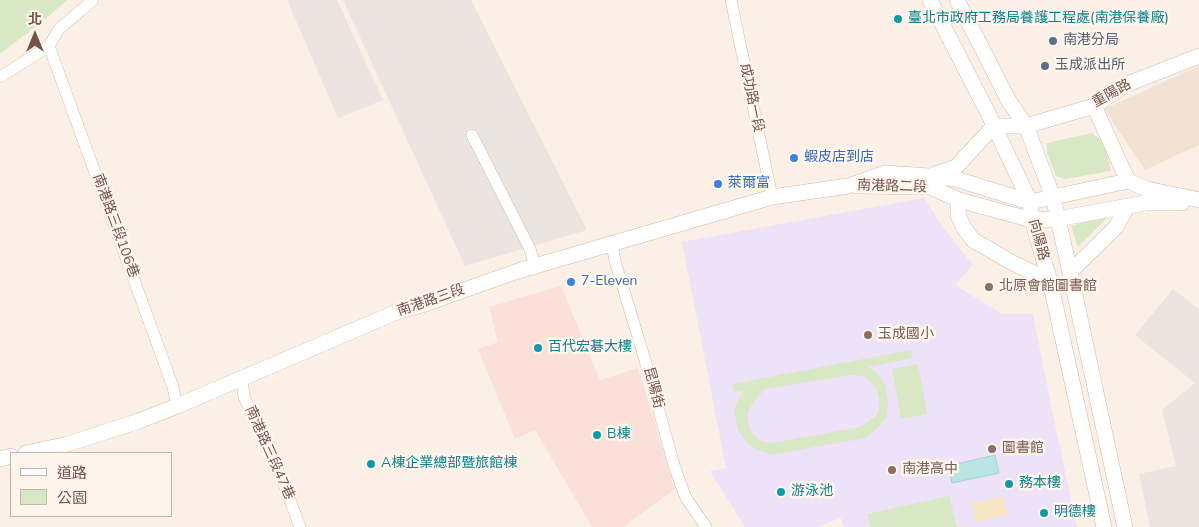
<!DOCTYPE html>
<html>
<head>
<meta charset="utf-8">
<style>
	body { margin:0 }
	#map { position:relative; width:1199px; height:527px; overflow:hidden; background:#fbf0e6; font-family:"Nunito Sans","Noto Sans TC",sans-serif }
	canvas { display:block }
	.legend { position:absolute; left:10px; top:452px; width:162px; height:65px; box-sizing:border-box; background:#fef5ec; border:1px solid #c6b5ac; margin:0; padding:6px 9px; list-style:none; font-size:15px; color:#73554c }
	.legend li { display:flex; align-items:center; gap:10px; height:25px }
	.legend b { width:25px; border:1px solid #c6b5ac }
	.north { position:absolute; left:10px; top:10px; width:50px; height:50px; -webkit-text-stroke:4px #fef5ec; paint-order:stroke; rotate:0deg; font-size:14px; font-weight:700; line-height:20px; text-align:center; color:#73554c }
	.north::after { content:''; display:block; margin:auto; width:18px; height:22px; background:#73554c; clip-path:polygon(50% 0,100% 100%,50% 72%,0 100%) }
</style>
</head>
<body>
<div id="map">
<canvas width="1199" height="527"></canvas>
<ul class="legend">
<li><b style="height:6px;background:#fff"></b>道路</li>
<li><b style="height:14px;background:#d8e8c5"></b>公園</li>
</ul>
<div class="north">北</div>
</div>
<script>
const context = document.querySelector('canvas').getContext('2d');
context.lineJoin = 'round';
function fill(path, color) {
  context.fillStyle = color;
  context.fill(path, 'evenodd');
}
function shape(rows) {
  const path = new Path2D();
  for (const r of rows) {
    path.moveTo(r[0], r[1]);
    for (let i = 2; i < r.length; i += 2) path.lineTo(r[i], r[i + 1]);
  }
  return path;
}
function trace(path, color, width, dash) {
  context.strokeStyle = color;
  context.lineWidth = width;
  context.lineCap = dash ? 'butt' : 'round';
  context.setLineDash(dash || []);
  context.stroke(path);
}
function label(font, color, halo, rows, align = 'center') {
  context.font = font + ' "Nunito Sans","Noto Sans TC",sans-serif';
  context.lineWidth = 5;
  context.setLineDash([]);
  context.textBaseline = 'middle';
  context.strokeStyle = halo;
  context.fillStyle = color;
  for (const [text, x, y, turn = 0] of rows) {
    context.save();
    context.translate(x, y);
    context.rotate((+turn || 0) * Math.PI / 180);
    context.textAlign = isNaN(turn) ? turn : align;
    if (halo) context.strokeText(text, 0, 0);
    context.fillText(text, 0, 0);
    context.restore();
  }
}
const residential = shape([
	[1199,66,1199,145,1145,170,1104,109]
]);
const commercial = shape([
	[561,286,600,380,638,368,675,489,623,527,592,527,535,430,515,439,478,349,498,342,489,307]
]);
const industrial = shape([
	[287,0,337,0,383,100,338,118],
	[343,0,471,0,587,230,465,266],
	[1173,289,1199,309,1199,527,1150,527,1139,474,1176,466,1162,410,1195,383,1135,335]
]);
const education = shape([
	[924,198,943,227,973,265,955,285,1002,314,1033,314,1053,415,1077,527,844,527,841,518,817,527,745,527,710,471,726,468,682,242]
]);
const green = shape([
	[0,0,67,0,49,16,0,54],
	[1092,133,1105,143,1111,171,1065,179,1056,176,1047,152,1047,143],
	[1110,215,1078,247,1071,226],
	[911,350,913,358,868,367,873,369,878,375,885,385,888,400,887,417,878,428,865,438,771,455,758,450,749,445,738,430,734,410,740,396,745,390,734,392,732,384],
	[850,375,863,376,870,381,876,388,879,397,879,407,876,416,860,427,773,443,763,442,757,438,751,432,748,422,748,412,754,401,765,389],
	[918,364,927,414,901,419,892,369],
	[949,496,957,527,870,527,867,514]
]);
const sand = shape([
	[1003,497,1008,515,976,522,971,504]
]);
const water = shape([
	[995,455,999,473,952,483,948,466,995,455]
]);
const street = shape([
	[731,0,772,197],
	[49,46,173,387,177,406],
	[0,77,49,46,59,29,93,0],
	[472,135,530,249,535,266],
	[612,244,615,261,645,360,674,465,681,485,686,498,706,527],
	[242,378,244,397,284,484,300,527]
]);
const secondary = shape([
	[930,0,988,113,1030,202,1032,220,1050,281,1104,527],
	[957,0,1009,101,1026,126,1053,197,1070,272,1125,527],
	[1094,106,1128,181],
	[994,126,1026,126,1094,106,1125,85,1199,56],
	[935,174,956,167,994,126],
	[857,186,930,187,959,200,1032,220,1057,219,1145,203,1182,203],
	[959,200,958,215,964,228,973,240,1011,262,1050,281],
	[1070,272,1116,227,1127,207],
	[26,453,68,444,139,421,177,406,399,311,419,306,518,271,772,197,848,186,885,173,929,176,956,179,1030,202,1128,181,1147,189,1199,200],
	[0,459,11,456]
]);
const markers = [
	[898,19,5,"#0f9aa8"],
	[1053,41,5,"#5c6f8a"],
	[1045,66,5,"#5c6f8a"],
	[794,158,5,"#3f7fe0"],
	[718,184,5,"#3f7fe0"],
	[571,282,5,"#3f7fe0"],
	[989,287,5,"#8d6e63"],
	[868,335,5,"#8d6e63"],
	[538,348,5,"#0f9aa8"],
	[597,435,5,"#0f9aa8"],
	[992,449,5,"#8d6e63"],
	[371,464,5,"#0f9aa8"],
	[892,470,5,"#8d6e63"],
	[1009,484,5,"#0f9aa8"],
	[781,492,5,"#0f9aa8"],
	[1044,513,5,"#0f9aa8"]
];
const cultureNames = [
	["臺北市政府工務局養護工程處(南港保養廠)",908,19],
	["百代宏碁大樓",548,348],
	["B棟",607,435],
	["A棟企業總部暨旅館棟",381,464],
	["務本樓",1019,484],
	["游泳池",791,492],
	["明德樓",1054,513]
];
const serviceNames = [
	["南港分局",1063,41],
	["玉成派出所",1055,66]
];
const streetNames = [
	["重陽路",1112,94,-29],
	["成功路一段",751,98,78],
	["南港路二段",892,187,2],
	["南港路三段106巷",115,226,70],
	["向陽路",1038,240,75],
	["南港路三段",431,301,-19],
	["昆陽街",653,388,75],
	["南港路三段47巷",269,453,66]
];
const shopNames = [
	["蝦皮店到店",804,158],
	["萊爾富",728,184],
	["7-Eleven",581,282]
];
const educationNames = [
	["北原會館圖書館",999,287],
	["玉成國小",878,335],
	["圖書館",1002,449],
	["南港高中",902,470]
];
fill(residential, '#f3e1d4');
fill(commercial, '#fbe0da');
fill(industrial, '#ece4e0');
fill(education, '#ede2f8');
fill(green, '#d8e8c5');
fill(sand, '#f9e6c2');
fill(water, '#bbe4e4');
trace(water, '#a2d4d5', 1);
trace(street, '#cfb9af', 12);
trace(secondary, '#d1b8ad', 16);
trace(street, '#fff', 11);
trace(secondary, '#fff', 15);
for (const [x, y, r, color] of markers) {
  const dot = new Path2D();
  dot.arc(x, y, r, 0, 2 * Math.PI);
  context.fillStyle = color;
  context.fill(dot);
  trace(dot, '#fef5ec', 2);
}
label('14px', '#0d838f', '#fef5ec', cultureNames, 'left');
label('14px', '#4e5e75', '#fef5ec', serviceNames, 'left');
label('14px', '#73554c', '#fef5ec', streetNames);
label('14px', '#366cbe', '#fef5ec', shopNames, 'left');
label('14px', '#785e54', '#fef5ec', educationNames, 'left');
</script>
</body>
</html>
